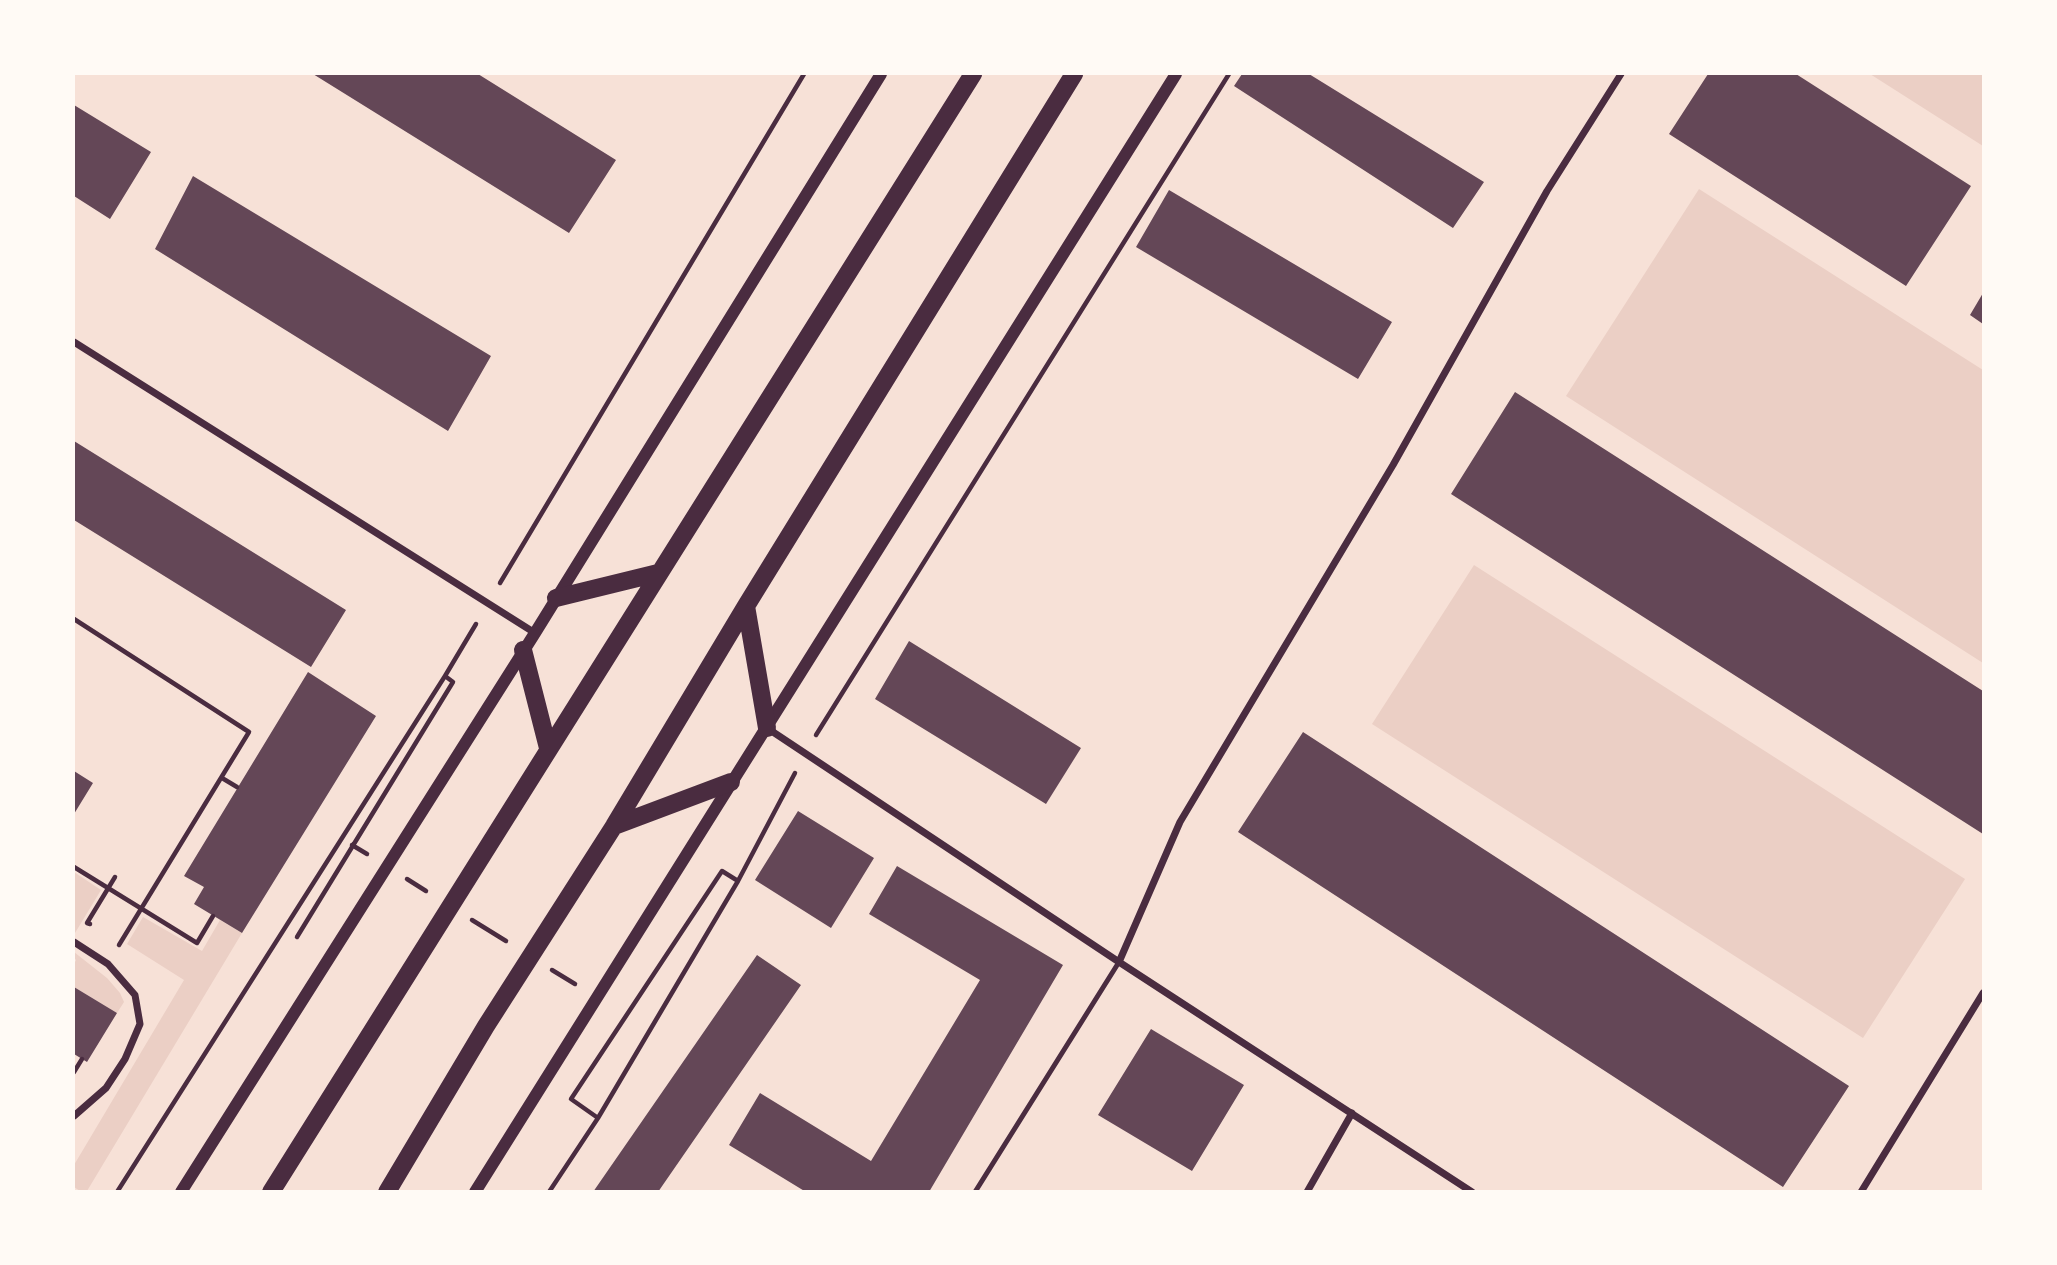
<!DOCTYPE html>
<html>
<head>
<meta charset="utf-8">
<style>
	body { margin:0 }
	#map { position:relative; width:2057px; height:1265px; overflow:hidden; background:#f7e1d7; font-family:"Varela Round",sans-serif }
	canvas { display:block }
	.frame { position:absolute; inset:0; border:75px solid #fffaf5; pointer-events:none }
</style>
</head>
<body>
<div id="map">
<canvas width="2057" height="1265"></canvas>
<div class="frame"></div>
</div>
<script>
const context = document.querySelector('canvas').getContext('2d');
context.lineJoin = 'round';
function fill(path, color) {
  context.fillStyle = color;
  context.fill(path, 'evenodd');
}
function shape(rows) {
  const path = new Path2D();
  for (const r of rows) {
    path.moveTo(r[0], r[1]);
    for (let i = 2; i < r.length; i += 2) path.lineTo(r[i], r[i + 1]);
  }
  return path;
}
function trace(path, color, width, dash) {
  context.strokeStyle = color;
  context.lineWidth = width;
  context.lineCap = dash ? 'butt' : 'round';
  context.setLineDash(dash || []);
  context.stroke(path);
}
const green = shape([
	[1870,74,1983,74,1983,146],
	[1699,189,1983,370,1983,663,1566,396],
	[1474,565,1965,879,1863,1038,1372,724],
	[74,872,101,890,75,933,74,932],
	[143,917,202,951,220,920,242,933,87,1191,80,1191,74,1187,74,1165,184,980,127,944],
	[74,952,107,978,120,993,124,1002,117,1013,74,987,74,964,76,960,74,958]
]);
const building = shape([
	[313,74,478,74,616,160,569,233],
	[1242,74,1309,74,1484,182,1453,228,1234,86],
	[1708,74,1796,74,1971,186,1906,286,1669,134],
	[74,105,151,152,110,219,74,196],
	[193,176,491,356,448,431,155,249],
	[1169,190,1392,322,1358,379,1136,247],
	[1983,293,1983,324,1970,315],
	[1515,392,1983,691,1983,834,1451,494],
	[74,441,346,610,311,667,74,520],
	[909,641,1081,748,1046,804,875,699],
	[308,672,376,716,242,933,194,904,204,887,184,876],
	[1303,732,1849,1086,1783,1187,1238,832],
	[74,771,93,783,74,814],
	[798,811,874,858,831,928,755,880],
	[897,866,1063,965,929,1192,806,1192,729,1145,760,1093,871,1161,980,980,869,914],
	[757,955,801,985,658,1192,593,1192],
	[74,987,117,1013,87,1062,74,1054],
	[1151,1029,1244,1085,1192,1171,1098,1115]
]);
const path = shape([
	[500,583,804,74],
	[74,619,249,732,119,945],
	[816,735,1229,74],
	[222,778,237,787],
	[352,845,367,854],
	[74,867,197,943,213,916],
	[407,879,426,891],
	[472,920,506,941],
	[90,924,87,923,115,877],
	[297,937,453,682,445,676,476,624],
	[552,970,575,984],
	[74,1072,82,1059],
	[598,1118,571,1099,722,871,738,881],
	[117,1192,445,676],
	[549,1192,598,1118,738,881,795,773]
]);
const service = shape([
	[975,1192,1119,962]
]);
const minor = shape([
	[74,342,535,633],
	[767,728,1119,962,1472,1192],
	[74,942,108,964,135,995,140,1024,125,1059,106,1088,74,1116],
	[1119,962,1180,822,1393,465,1547,191,1621,74],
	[1307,1192,1352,1113],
	[1861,1192,1983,993]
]);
const tertiary = shape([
	[181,1192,535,633,881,74],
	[475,1192,1176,74]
]);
const primary = shape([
	[556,598,658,573],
	[746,606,767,728],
	[523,650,548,748],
	[614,826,731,782],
	[271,1192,973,74],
	[387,1192,486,1026,614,826,746,606,1074,74]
]);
fill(green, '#ebcfc5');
fill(building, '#644757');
trace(path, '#4a2c40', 4.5);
trace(service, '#4a2c40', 5);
trace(minor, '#4a2c40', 7);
trace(tertiary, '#4a2c40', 12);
trace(primary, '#4a2c40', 18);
</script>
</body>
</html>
